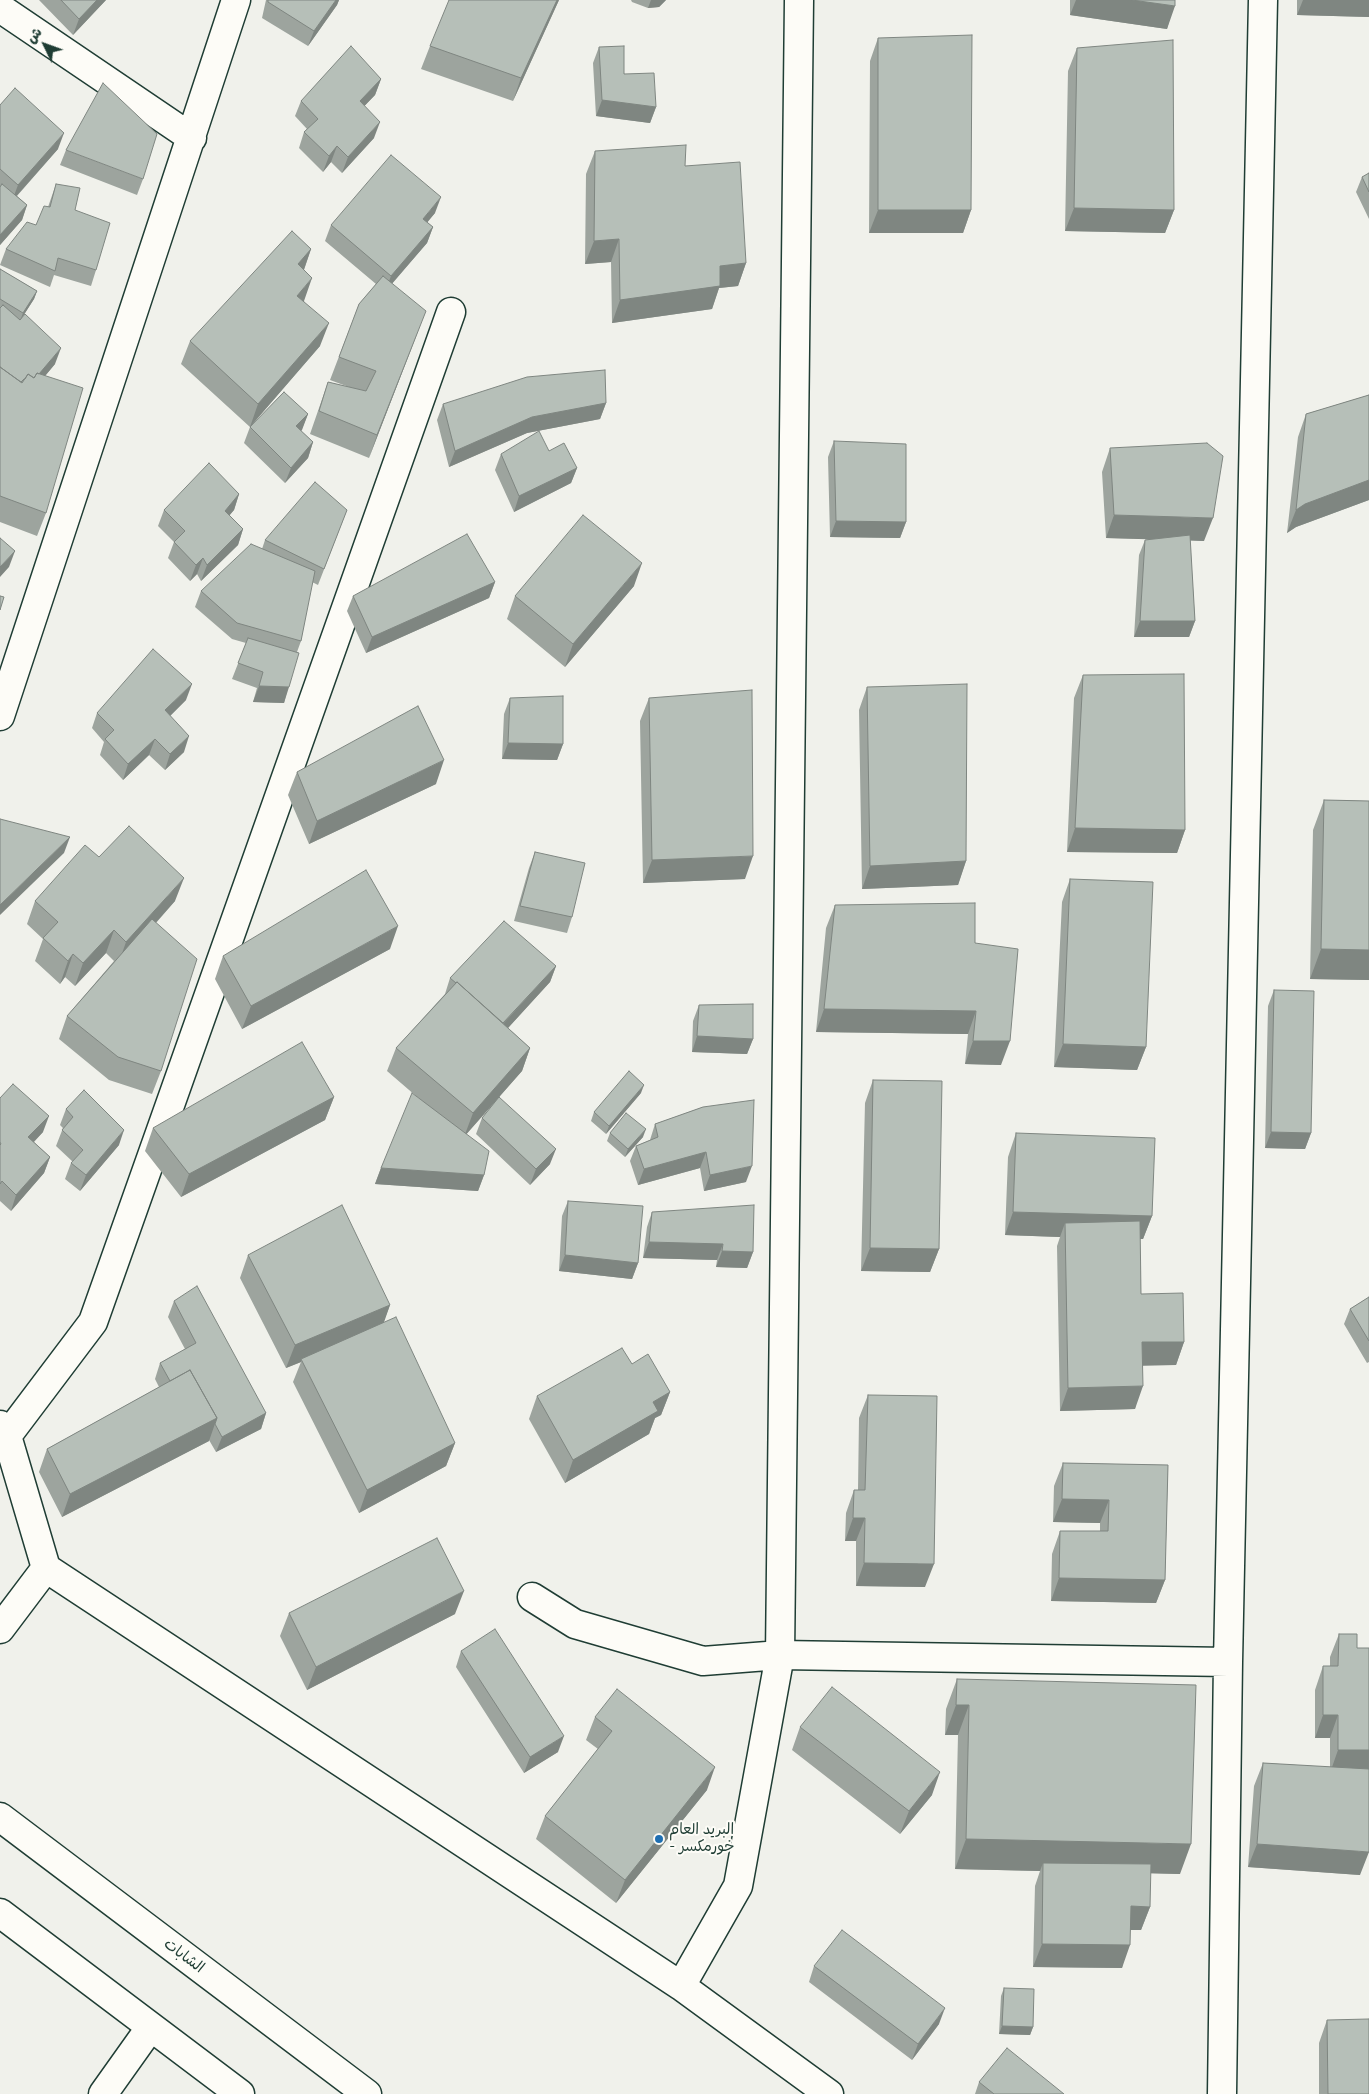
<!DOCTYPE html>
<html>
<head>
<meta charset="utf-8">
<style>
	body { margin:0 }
	#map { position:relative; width:1369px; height:2094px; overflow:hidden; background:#f0f1eb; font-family:Delius,"Playpen Sans Arabic",sans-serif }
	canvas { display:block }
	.north { position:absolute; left:20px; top:20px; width:50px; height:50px; -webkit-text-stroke:4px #fdfcf7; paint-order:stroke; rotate:312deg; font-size:14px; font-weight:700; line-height:20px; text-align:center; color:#1f3d34 }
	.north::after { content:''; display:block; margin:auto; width:18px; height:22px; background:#1f3d34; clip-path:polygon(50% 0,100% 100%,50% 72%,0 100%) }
</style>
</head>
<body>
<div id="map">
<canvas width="1369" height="2094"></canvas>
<div class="north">ش</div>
</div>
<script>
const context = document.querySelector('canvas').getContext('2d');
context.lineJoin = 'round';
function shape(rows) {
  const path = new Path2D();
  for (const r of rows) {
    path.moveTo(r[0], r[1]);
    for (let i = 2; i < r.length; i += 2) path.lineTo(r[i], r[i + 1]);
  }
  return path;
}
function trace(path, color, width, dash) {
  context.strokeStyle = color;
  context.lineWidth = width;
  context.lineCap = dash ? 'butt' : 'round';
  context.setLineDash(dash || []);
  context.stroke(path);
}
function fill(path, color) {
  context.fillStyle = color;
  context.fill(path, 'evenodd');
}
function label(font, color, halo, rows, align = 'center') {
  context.font = font + ' Delius,"Playpen Sans Arabic",sans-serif';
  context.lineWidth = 4;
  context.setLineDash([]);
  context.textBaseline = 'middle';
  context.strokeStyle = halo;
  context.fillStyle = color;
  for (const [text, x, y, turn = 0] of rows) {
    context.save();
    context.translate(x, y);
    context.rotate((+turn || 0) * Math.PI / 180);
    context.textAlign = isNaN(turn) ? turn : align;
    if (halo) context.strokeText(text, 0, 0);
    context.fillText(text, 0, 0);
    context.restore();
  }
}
const street = shape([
	[0,8,192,138],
	[0,716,236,0],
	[0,1425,7,1436,46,1568],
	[7,1436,93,1322,451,312],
	[532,1597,575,1624,703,1661,780,1655,1228,1662],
	[0,1629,46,1568,681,1986,829,2094],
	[681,1986,738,1886,780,1655,799,0],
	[103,2094,150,2028],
	[1222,2094,1228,1662,1263,0]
]);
const primary = shape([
	[0,1817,367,2094],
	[0,1913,240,2094]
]);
const wall = shape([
	[39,0,106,0,73,35],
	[266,0,339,0,337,5,308,46,262,18],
	[559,0,513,101,421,69,430,46],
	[631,0,666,0,659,7,648,8,632,2],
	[1070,0,1175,0,1167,29,1070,15],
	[1297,0,1369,0,1369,17,1297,15],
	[878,38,971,210,963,233,869,233,870,61],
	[599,47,656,107,650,123,596,116,593,63],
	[1077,48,1174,210,1165,233,1065,231,1068,71],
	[381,79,375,95,364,106,374,138,342,173,331,162,323,172,299,148,304,132,307,129,295,116,301,101],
	[0,105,58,149,17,196,27,205,22,220,0,245],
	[66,150,143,179,137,195,60,165],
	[595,151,685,166,746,263,738,286,719,288,712,309,612,323,611,262,585,264,586,174],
	[1369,173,1369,219,1356,192,1362,177],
	[56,184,75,210,96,270,91,286,54,275,50,287,0,265,6,249,36,225,48,207],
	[435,213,427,222,433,227,427,243,392,283,417,334,369,458,310,434,328,382,349,387,330,380,359,304,376,284,325,241,331,225],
	[311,249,304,270,304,301,320,346,250,427,181,364,190,341],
	[0,269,37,291,34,299,21,319,55,364,45,376,46,513,37,536,0,522],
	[1369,395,1369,500,1296,527,1287,533,1298,437,1306,414],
	[606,403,600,419,527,433,449,467,437,420,443,404],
	[308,414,301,431,313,442,308,458,285,483,244,443,250,427],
	[834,441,906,522,900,538,830,537,828,457],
	[1110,448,1204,541,1190,540,1195,621,1189,637,1134,637,1139,555,1145,540,1148,539,1106,538,1102,472],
	[549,451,577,468,571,483,514,512,495,470,501,454],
	[239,494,234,510,229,516,243,529,238,545,201,581,197,574,190,581,168,558,174,542,158,526,164,510],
	[347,510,318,585,312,582,301,641,297,652,284,703,253,702,257,688,232,679,246,643,232,639,195,607,201,591,262,549,265,540],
	[495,582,489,598,366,653,347,611,353,596],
	[634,586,565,667,507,619,515,596],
	[1083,675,1185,830,1177,853,1067,852,1074,698],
	[867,687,966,861,958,885,862,889,859,710],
	[510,698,563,744,557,760,502,759,504,714],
	[649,698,745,879,643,883,640,721],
	[186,700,170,716,184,752,165,770,149,755,123,780,100,755,104,742,92,728,97,713],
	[297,772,436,784,309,844,288,795],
	[1324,800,1369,801,1369,980,1310,979,1313,830],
	[535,852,572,917,567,933,514,921,529,868],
	[99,857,175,901,156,923,161,1071,152,1094,109,1080,59,1039,67,1016,114,961,106,953,75,986,65,977,60,984,35,961,43,939,27,924,35,901],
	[1070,879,1146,1047,1137,1070,1054,1067,1062,902],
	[835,905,975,943,1001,1065,965,1064,968,1034,816,1032,826,928],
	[390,949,242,1029,215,979,223,956],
	[556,966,550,982,508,1028,530,1048,522,1071,499,1097,550,1164,530,1185,476,1134,482,1118,493,1104,466,1134,484,1175,478,1191,375,1184,381,1168,423,1102,387,1071,396,1048,445,994,450,978],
	[1274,990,1311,1133,1305,1149,1265,1148,1268,1006],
	[699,1005,753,1039,747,1054,692,1052,693,1021],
	[873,1080,939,1249,930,1272,861,1271,865,1103],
	[641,1093,606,1134,591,1121,594,1112],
	[334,1097,325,1120,181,1197,145,1151,153,1128],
	[0,1098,43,1132,34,1142,50,1157,44,1173,11,1211,0,1201],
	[703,1107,746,1182,704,1191,700,1168,638,1185,630,1161,636,1146,650,1140,655,1124],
	[66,1109,119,1145,80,1191,65,1179,71,1163,73,1162,56,1146,63,1128,60,1125],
	[610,1133,643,1137,625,1157,607,1141],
	[1016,1133,1152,1216,1143,1239,1140,1239,1141,1294,1184,1342,1176,1365,1143,1365,1135,1409,1060,1411,1057,1246,1060,1237,1005,1235,1008,1157],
	[568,1201,638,1263,632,1279,559,1271,562,1216],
	[652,1212,753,1252,747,1268,716,1267,717,1260,643,1258,647,1227],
	[248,1255,390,1305,383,1323,455,1443,446,1466,359,1513,293,1382,301,1362,286,1368,240,1278],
	[1369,1297,1369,1362,1367,1363,1344,1324,1350,1309],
	[174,1301,266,1413,261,1429,216,1452,209,1440,209,1441,62,1517,39,1472,47,1449,159,1387,155,1379,160,1363,185,1349,168,1317],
	[632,1364,670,1392,661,1415,655,1418,649,1434,565,1483,529,1419,537,1396],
	[868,1395,925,1587,856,1586,856,1541,845,1541,846,1513,854,1490,858,1490,859,1418],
	[1063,1463,1168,1465,1165,1580,1156,1603,1051,1601,1052,1554,1060,1531,1100,1531,1100,1523,1053,1522,1054,1486],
	[289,1613,455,1614,307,1690,280,1636],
	[1339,1634,1360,1875,1248,1867,1254,1786,1263,1763,1330,1767,1330,1738,1315,1738,1315,1690,1323,1666,1330,1666,1330,1657],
	[461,1651,558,1752,524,1773,456,1667],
	[957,1679,1180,1874,1150,1873,1150,1907,1141,1930,1130,1930,1122,1968,1033,1967,1035,1886,1040,1871,955,1869,958,1735,945,1735,946,1709],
	[595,1717,707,1790,616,1903,536,1839,545,1816,598,1749,586,1740],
	[800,1727,932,1795,900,1834,792,1750],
	[814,1966,939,2024,912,2060,809,1982],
	[1004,1988,1033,2027,1030,2035,999,2034,1001,1996],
	[1327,2020,1369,2094,1319,2094,1319,2043],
	[979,2082,1064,2094,975,2094]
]);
const shadedWall = shape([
	[97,0,106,0,73,35,79,19],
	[336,0,339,0,337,5,308,46,314,31],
	[557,0,559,0,513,101,521,78],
	[651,0,666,0,659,7,648,8],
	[1076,0,1132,0,1175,6,1167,29,1070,15],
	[1303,0,1369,0,1369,17,1297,15],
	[381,79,375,95,354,117,360,101],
	[602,100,656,107,650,123,596,116],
	[380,122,374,138,342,173,348,157],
	[64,133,58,149,12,201,18,185],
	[337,146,331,162,323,172,329,156],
	[441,197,435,213,417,235,423,219],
	[27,205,22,220,0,245,0,235],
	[1074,208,1174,210,1165,233,1065,231],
	[878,210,971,210,963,233,869,233],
	[433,227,427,243,385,292,391,276],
	[619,239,611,262,585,264,594,241],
	[311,249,303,272,298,264],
	[746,263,738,286,719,288,712,309,612,323,620,300,720,266],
	[312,278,304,301,289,319,297,296],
	[37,291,34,299,20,321,23,313],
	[426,311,417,334,369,458,377,435],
	[329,323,320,346,250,427,258,404],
	[61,348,55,364,25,400,30,384],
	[606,403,600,419,527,433,449,467,455,451,532,417],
	[308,414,302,430,290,442,296,426],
	[313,442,308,458,285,483,291,468],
	[577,468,571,483,514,512,519,496],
	[1369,480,1369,500,1296,527,1287,533,1296,510,1305,504],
	[239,494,234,510,219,527,225,511],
	[1114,515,1213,518,1204,541,1106,538],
	[836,521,906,522,900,538,830,537],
	[243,529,238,545,201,581,207,565],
	[15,551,9,567,0,577,0,567],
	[203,558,197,574,190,581,196,565],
	[642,563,634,586,565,667,573,644],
	[495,582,489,598,366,653,372,637],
	[1140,621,1195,621,1189,637,1134,637],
	[192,684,186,700,160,726,165,710],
	[259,686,289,687,284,703,253,702],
	[189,736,184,752,165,770,170,754],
	[155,739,149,755,123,780,128,764],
	[508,743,563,744,557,760,502,759],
	[444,760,436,784,309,844,317,821],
	[1075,828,1185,830,1177,853,1067,852],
	[70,837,64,853,0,915,0,905],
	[753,856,745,879,643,883,652,860],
	[966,861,958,885,862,889,870,866],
	[184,878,175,901,118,965,126,942],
	[398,926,390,949,242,1029,251,1006],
	[114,930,106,953,75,986,83,963],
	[1321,949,1369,950,1369,980,1310,979],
	[73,954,65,977,60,984,68,961],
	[556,966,550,982,497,1040,503,1024],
	[824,1009,976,1011,968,1034,816,1032],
	[697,1036,753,1039,747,1054,692,1052],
	[973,1041,1010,1041,1001,1065,965,1064],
	[1063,1044,1146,1047,1137,1070,1054,1067],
	[530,1048,522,1071,464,1137,473,1113],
	[644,1085,641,1093,606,1134,609,1126],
	[334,1097,325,1120,181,1197,189,1174],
	[49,1116,43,1132,23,1153,28,1137],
	[646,1129,643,1137,625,1157,628,1149],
	[124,1130,119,1145,80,1191,86,1175],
	[1271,1132,1311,1133,1305,1149,1265,1148],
	[556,1149,550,1164,530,1185,536,1169],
	[706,1152,700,1168,638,1185,644,1169],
	[50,1157,44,1173,11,1211,16,1195],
	[752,1166,746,1182,704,1191,710,1175],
	[381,1168,484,1175,478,1191,375,1184],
	[1013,1212,1152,1216,1143,1239,1065,1237,1065,1223,1060,1237,1005,1235],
	[649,1242,723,1244,717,1260,643,1258],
	[870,1248,939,1249,930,1272,861,1271],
	[722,1251,753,1252,747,1268,716,1267],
	[565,1255,638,1263,632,1279,559,1271],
	[390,1305,382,1328,301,1359,301,1362,286,1368,295,1345],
	[1142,1342,1184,1342,1176,1365,1134,1366],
	[1143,1386,1135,1409,1060,1411,1068,1388],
	[670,1392,661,1415,655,1418,649,1434,565,1483,573,1460,653,1402],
	[266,1413,261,1429,216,1452,222,1437],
	[217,1418,209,1441,62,1517,70,1494],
	[455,1443,446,1466,359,1513,367,1490],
	[1062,1499,1109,1500,1100,1523,1053,1522],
	[853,1518,865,1518,856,1541,845,1541],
	[864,1563,934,1564,925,1587,856,1586],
	[1059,1578,1165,1580,1156,1603,1051,1601],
	[464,1591,455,1614,307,1690,316,1667],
	[956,1705,969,1705,958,1735,945,1735],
	[1323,1715,1338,1715,1330,1738,1315,1738],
	[564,1736,558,1752,524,1773,530,1757],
	[1338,1750,1369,1750,1369,1773,1330,1773],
	[715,1767,707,1790,616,1903,625,1880],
	[940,1772,932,1795,900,1834,909,1811],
	[966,1839,1191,1844,1180,1874,1043,1871,1043,1863,1040,1871,955,1869],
	[1257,1844,1369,1852,1360,1875,1248,1867],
	[1131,1906,1150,1907,1141,1930,1122,1930],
	[1042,1944,1130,1945,1122,1968,1033,1967],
	[945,2008,939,2024,912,2060,918,2044],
	[1002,2026,1033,2027,1030,2035,999,2034]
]);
const building = shape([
	[61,0,97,0,79,19,61,0],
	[268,0,336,0,314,31,268,2,268,0],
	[449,0,557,0,521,78,430,46,449,0],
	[1132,0,1175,0,1175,6,1132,0],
	[972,35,971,210,878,210,878,38,972,35],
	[1173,40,1174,210,1074,208,1077,48,1173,40],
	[351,46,381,79,360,101,380,122,348,157,337,146,329,156,304,132,318,119,301,101,351,46],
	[624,46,624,74,654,73,656,107,602,100,599,47,624,46],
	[103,83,157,134,143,179,66,150,103,83],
	[15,88,64,133,18,185,0,169,0,105,15,88],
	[686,145,685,166,740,162,746,263,720,266,720,286,620,300,619,239,594,241,595,151,686,145],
	[391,155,441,197,423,219,433,227,391,276,331,225,391,155],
	[1369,173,1369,192,1362,177,1369,173],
	[2,184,27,205,0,235,0,187,2,184],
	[56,184,80,188,75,210,110,223,96,270,58,258,55,271,6,249,27,222,36,225,44,206,50,207,56,184],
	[292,231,311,249,298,264,312,278,297,296,329,323,258,404,190,341,292,231],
	[0,269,37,291,23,313,0,299,0,269],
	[383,276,426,311,377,435,319,411,328,382,366,391,376,371,339,357,359,304,383,276],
	[3,305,20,320,25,314,61,348,39,374,37,373,34,378,28,374,25,379,24,379,21,382,0,367,0,308,3,305],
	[0,367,22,383,28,374,34,378,37,373,83,388,46,513,0,496,0,367],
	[605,370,606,403,532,417,455,451,443,404,527,377,605,370],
	[284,392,308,414,296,426,313,442,291,468,250,427,284,392],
	[1369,395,1369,480,1305,504,1296,510,1306,414,1369,395],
	[539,431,549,451,564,443,577,468,519,496,501,454,539,431],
	[834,441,906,444,906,522,836,521,834,441],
	[1207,443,1223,456,1213,518,1114,515,1110,448,1207,443],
	[209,463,239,494,225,511,243,529,207,565,203,558,196,565,174,542,185,531,164,510,209,463],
	[315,482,347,510,324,569,265,540,315,482],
	[583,515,642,563,573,644,515,596,583,515],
	[467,534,495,582,372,637,353,596,467,534],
	[1190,535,1195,621,1140,621,1145,540,1190,535],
	[0,538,15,551,0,567,0,538],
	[251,544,315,571,301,641,237,623,201,591,251,544],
	[0,596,4,597,0,610,0,596],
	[248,638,299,653,289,687,259,686,263,672,238,663,248,638],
	[153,649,192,684,165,710,189,736,170,754,155,739,128,764,105,739,114,730,97,713,153,649],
	[1184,674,1185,830,1075,828,1083,675,1184,674],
	[967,684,966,861,870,866,867,687,967,684],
	[752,690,753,856,652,860,649,698,752,690],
	[563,696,563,744,508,743,510,698,563,696],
	[418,706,444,760,317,821,297,772,418,706],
	[1324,800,1369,801,1369,950,1321,949,1324,800],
	[0,819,70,837,0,905,0,819],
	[129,826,184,878,126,942,114,930,83,963,73,954,68,961,43,938,58,922,35,901,85,845,99,857,129,826],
	[535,852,585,863,572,917,520,906,535,852],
	[366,870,398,926,251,1006,223,956,366,870],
	[1070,879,1153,882,1146,1047,1063,1044,1070,879],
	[975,903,975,943,1018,949,1010,1041,973,1041,976,1011,824,1009,835,905,975,903],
	[152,919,197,959,161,1071,118,1057,67,1016,152,919],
	[504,921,556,966,503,1023,457,982,456,983,450,978,504,921],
	[457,982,530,1048,473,1113,396,1048,457,982],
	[1274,990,1314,991,1311,1133,1271,1132,1274,990],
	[753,1004,753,1039,697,1036,699,1005,753,1004],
	[302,1042,334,1097,189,1174,153,1128,302,1042],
	[629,1071,644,1085,609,1126,594,1112,629,1071],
	[873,1080,942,1081,939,1249,870,1248,873,1080],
	[13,1084,49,1116,28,1137,50,1157,16,1195,2,1181,0,1184,0,1145,1,1144,0,1142,0,1098,13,1084],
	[84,1090,124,1130,86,1175,71,1163,83,1150,62,1130,73,1117,66,1109,84,1090],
	[412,1093,489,1151,484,1175,381,1168,412,1093],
	[499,1097,556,1149,536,1169,482,1118,499,1097],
	[754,1100,752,1166,710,1175,706,1152,644,1169,636,1146,658,1137,655,1124,703,1107,754,1100],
	[626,1113,646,1129,628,1149,610,1133,626,1113],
	[1016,1133,1155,1138,1152,1216,1013,1212,1016,1133],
	[568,1201,643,1206,638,1263,565,1255,568,1201],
	[342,1205,390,1305,295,1345,248,1255,342,1205],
	[754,1205,753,1252,722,1251,723,1244,649,1242,652,1212,754,1205],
	[1140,1221,1141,1294,1183,1293,1184,1342,1142,1342,1143,1386,1068,1388,1065,1223,1140,1221],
	[197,1286,266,1413,222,1437,215,1424,217,1418,190,1370,170,1381,160,1363,196,1343,174,1301,197,1286],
	[1369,1297,1369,1341,1350,1309,1369,1297],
	[396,1317,455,1443,367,1490,301,1359,396,1317],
	[622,1348,632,1364,648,1354,670,1392,653,1402,658,1411,573,1460,537,1396,622,1348],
	[190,1370,217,1418,70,1494,47,1449,190,1370],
	[868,1395,937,1396,934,1564,864,1563,865,1518,853,1518,854,1490,865,1490,868,1395],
	[1063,1463,1168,1465,1165,1580,1059,1578,1060,1531,1108,1531,1109,1500,1062,1499,1063,1463],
	[437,1538,464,1591,316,1667,289,1613,437,1538],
	[495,1629,564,1736,530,1757,461,1651,495,1629],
	[1339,1634,1357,1634,1357,1648,1369,1648,1369,1750,1338,1750,1338,1715,1323,1715,1323,1666,1338,1666,1339,1634],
	[957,1679,1196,1685,1191,1844,966,1839,969,1705,956,1705,957,1679],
	[832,1687,940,1772,909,1811,800,1727,832,1687],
	[617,1689,715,1767,625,1880,545,1816,612,1731,595,1717,617,1689],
	[1263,1763,1369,1769,1369,1852,1257,1844,1263,1763],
	[1043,1863,1151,1864,1150,1907,1131,1906,1130,1945,1042,1944,1043,1863],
	[842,1930,945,2008,918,2044,814,1966,842,1930],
	[1004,1988,1034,1989,1033,2027,1002,2026,1004,1988],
	[1369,2019,1369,2094,1328,2094,1327,2020,1369,2019],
	[1007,2048,1064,2094,994,2094,979,2082,1007,2048]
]);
const markers = [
	[659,1839,5,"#1f6fb2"]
];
const poiNames = [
	["البريد العام",669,1830],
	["- خورمكسر",669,1847]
];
const streetNames = [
	["الشابات",184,1956,37]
];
trace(street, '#1f3d34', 31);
trace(primary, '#1f3d34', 31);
trace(street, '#fdfcf7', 28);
trace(primary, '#fdfcf7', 28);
fill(wall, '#9da49e');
fill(shadedWall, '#7f8681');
fill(building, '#b6bfb8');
trace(building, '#7f8681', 1);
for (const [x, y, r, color] of markers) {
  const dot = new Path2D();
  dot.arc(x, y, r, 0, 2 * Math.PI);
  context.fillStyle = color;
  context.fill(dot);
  trace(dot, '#fdfcf7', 2);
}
label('15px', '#1f3d34', '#fdfcf7', poiNames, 'left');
label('15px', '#1f3d34', '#fdfcf7', streetNames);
</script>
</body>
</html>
